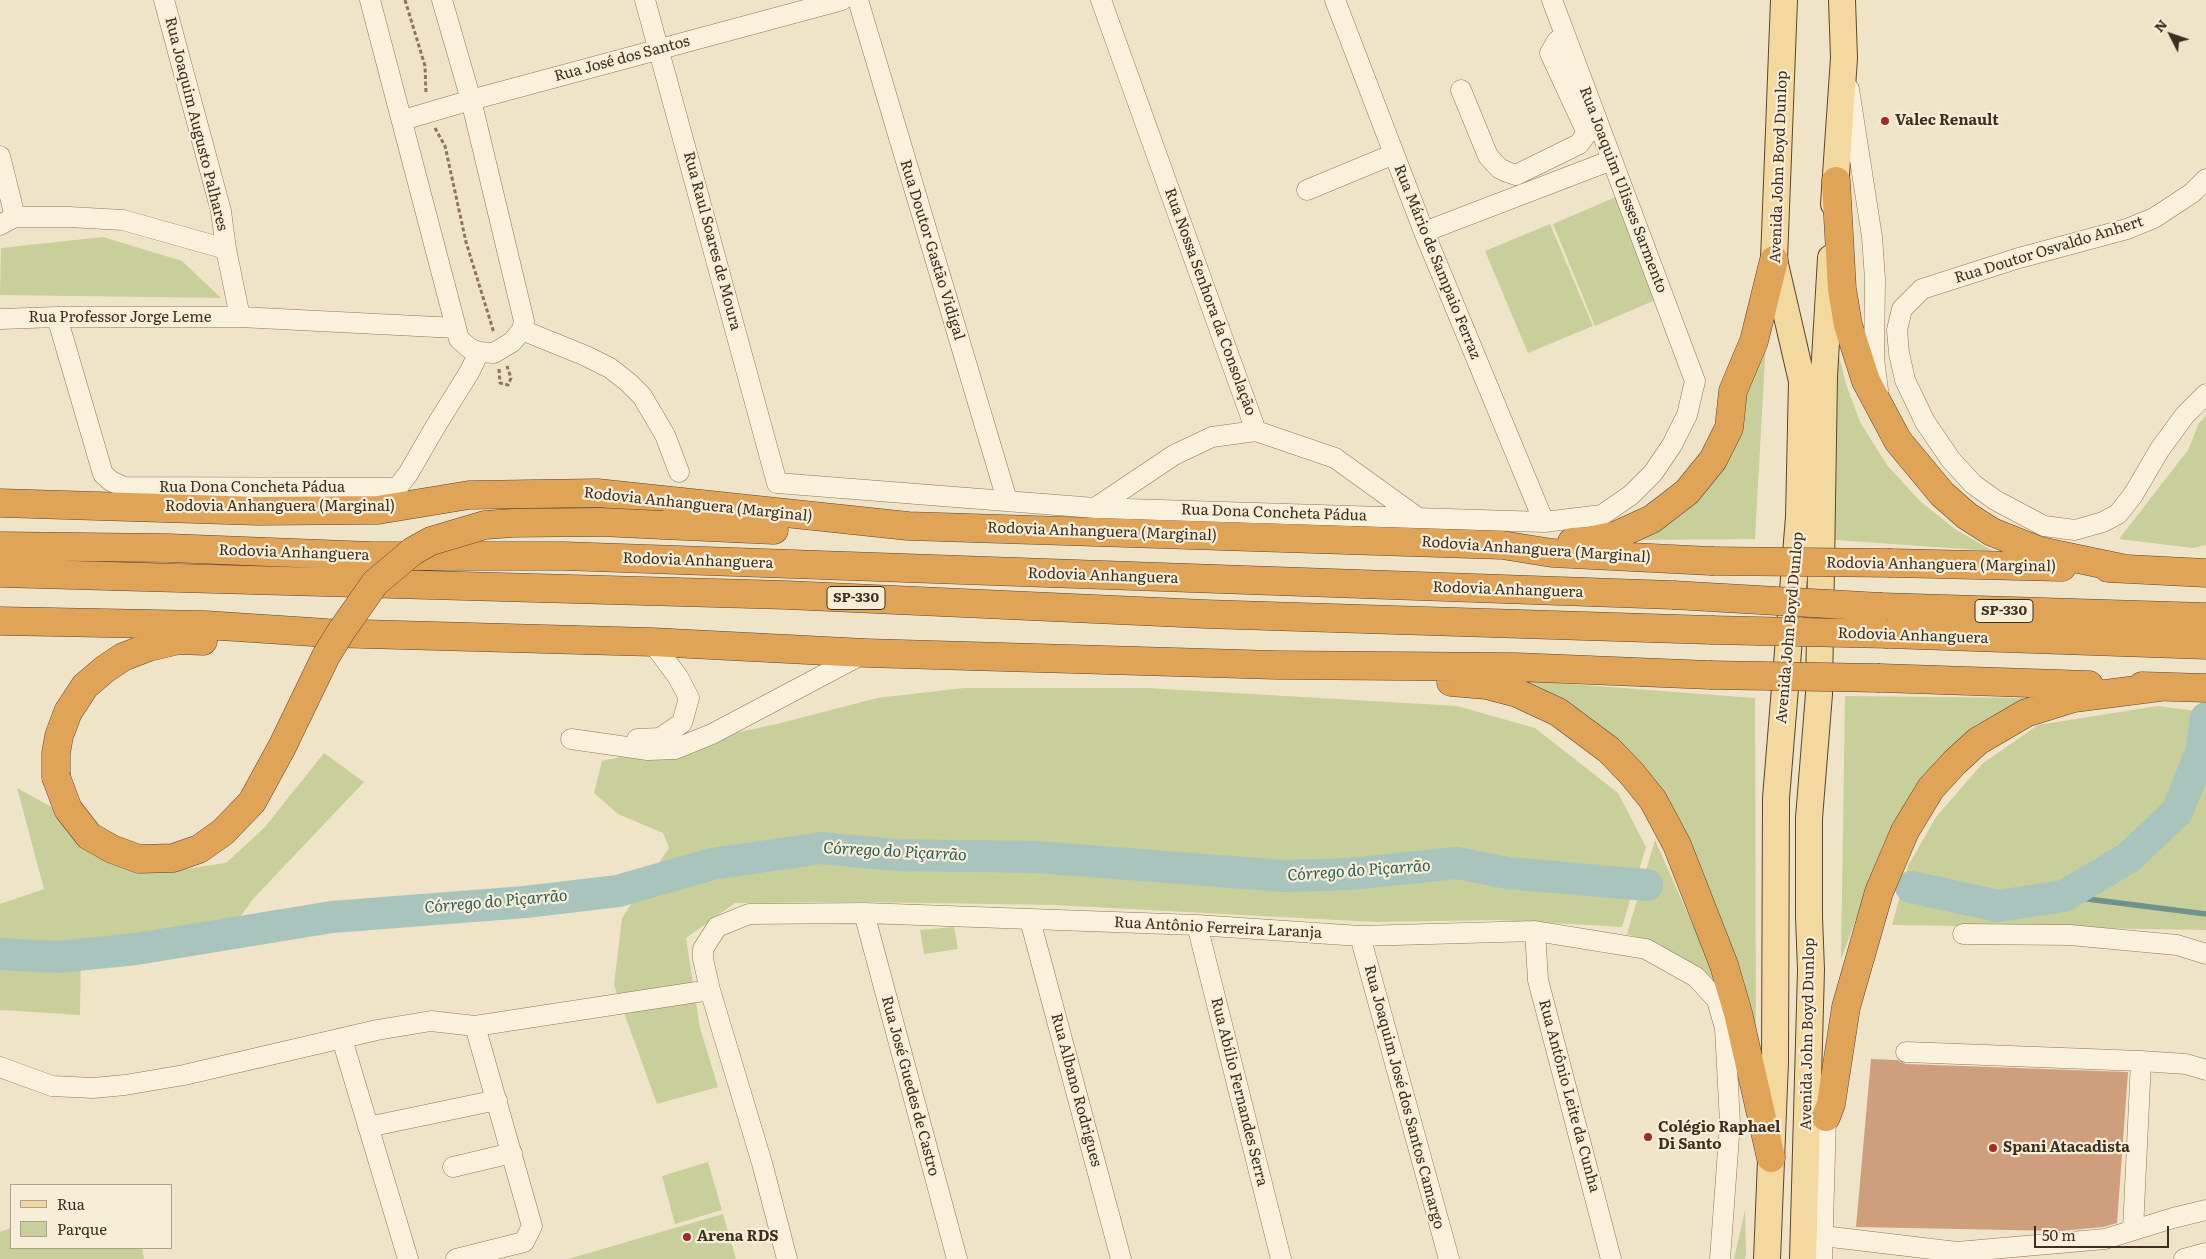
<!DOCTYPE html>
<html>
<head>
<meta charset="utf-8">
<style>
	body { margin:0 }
	#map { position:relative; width:2206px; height:1259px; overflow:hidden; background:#f0e4c8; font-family:Literata,serif }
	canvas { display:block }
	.legend { position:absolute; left:10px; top:1184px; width:162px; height:65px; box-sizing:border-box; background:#f7eed8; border:1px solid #ada18e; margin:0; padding:6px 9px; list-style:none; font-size:15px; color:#3d2e20 }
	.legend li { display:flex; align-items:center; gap:10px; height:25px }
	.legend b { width:25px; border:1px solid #ada18e }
	.north { position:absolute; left:2146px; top:10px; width:50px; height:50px; -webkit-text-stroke:4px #f7eed8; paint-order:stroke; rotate:311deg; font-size:14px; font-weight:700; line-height:20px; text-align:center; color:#3d2e20 }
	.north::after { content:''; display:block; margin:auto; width:18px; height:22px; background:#3d2e20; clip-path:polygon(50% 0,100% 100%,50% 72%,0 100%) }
	.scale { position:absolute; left:2034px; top:1226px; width:135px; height:22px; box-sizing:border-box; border:2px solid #3d2e20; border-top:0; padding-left:6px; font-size:15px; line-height:18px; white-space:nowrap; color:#3d2e20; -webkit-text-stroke:4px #f7eed8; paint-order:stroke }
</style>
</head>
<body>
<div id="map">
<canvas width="2206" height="1259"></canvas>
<ul class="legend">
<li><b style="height:6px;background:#f3d9a0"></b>Rua</li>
<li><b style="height:14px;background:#c9cf9b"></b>Parque</li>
</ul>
<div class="north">N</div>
<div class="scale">50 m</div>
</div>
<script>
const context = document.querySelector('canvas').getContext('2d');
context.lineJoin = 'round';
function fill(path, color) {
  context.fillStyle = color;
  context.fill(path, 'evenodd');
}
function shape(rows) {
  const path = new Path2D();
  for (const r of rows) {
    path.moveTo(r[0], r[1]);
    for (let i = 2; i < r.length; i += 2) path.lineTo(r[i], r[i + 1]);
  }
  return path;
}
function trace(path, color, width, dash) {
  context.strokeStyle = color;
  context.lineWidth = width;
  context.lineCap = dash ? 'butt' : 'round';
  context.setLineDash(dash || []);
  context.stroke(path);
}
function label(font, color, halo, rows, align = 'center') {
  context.font = font + ' Literata,serif';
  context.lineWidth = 4.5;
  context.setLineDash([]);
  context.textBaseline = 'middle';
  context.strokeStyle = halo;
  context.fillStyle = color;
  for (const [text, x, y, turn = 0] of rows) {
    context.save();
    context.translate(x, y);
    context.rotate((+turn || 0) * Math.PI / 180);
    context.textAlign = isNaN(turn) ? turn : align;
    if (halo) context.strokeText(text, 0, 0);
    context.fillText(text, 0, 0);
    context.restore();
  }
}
const green = shape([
	[1618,196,1660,298,1595,326,1553,224],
	[1550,224,1593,326,1528,353,1485,251],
	[103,237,182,261,221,298,0,295,1,248],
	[1766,341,1755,539,1633,540,1662,522],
	[1838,352,1846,384,1860,422,1887,465,1920,501,1955,529,1993,551,1835,540],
	[2206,416,2206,545,2193,548,2119,539,2188,450,2199,423],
	[1530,681,1755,698,1756,1041,1669,816,1526,684],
	[964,688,1148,688,1457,706,1535,728,1618,793,1646,847,1622,927,1498,920,1376,922,1054,905,862,902,735,903,686,938,700,1028,718,1087,657,1104,614,985,622,918,669,848,663,833,618,814,594,793,602,761,777,724,877,698],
	[1845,696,2030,698,1976,725,1935,765,1903,808,1883,844,1841,960],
	[2157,706,2206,712,2206,930,1892,925,1908,866,1936,817,1982,764,2038,725],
	[324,753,364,782,253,899,238,920,81,942,80,1015,0,1010,0,904,44,889,17,788,55,809,91,854,156,873,226,863,264,828],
	[1655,840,1719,984,1659,944,1627,934],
	[954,927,958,949,924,954,920,930],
	[708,1162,722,1210,675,1224,662,1176],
	[1745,1210,1746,1254,1745,1259,1734,1259],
	[723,1214,736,1259,568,1259],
	[11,1228,11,1248,142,1248,144,1259,0,1259,0,1232]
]);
const stream = shape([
	[2064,896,2206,914]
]);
const river = shape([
	[1911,887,1998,906,2064,896,2128,858,2177,812,2201,752,2206,718],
	[0,954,57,957,136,949,332,917,525,902,618,891,712,864,821,848,896,855,1036,857,1284,876,1350,874,1457,863,1508,873,1647,885]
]);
const building = shape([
	[1871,1059,1897,1060,1906,1064,2128,1072,2117,1223,2103,1227,2061,1231,1856,1227]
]);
const path = shape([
	[405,0,425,66,426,94],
	[435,128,445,146,466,242,494,333],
	[499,369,500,383,508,385,511,378,507,366]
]);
const minor = shape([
	[164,0,221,211,226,249],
	[370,0,459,339,469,348,479,352,494,353,512,342,522,330,524,321,471,100,442,0],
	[645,0,777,483,1095,508,1544,522,1602,515,1631,495,1653,473,1672,445,1687,415,1695,381,1552,0],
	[858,0,1007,500],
	[1101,0,1256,431,1335,458,1417,517],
	[1335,0,1424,232,1544,522],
	[1849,89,1872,237,1875,279,1874,359,1878,390],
	[1461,90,1488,156,1499,168,1507,172,1516,175,1579,144,1587,133,1550,53,1557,41,1565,37],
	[403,120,471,100,842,0],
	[0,156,15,217],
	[2206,179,2192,193,2154,218,2127,229,2019,258,1922,289,1902,309,1897,330,1899,353,1905,380,1925,422,1951,460,1973,484,1995,500,2044,526,2075,530,2103,522,2118,514,2133,495,2160,449,2185,415,2206,394],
	[1307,190,1394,154],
	[0,225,15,217,69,217,123,220,226,249,240,317,456,328],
	[1424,232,1612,160],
	[57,317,103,474,111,481,124,487,397,488,408,474,434,429,470,371,479,352],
	[0,319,57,317,240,317],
	[522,330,586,356,610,368,629,383,642,396,665,435,679,472],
	[1095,508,1174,455,1212,437,1256,431],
	[571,739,648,750,675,749,712,734,865,653],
	[637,739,660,738,682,723,689,698,678,677,652,642],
	[864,913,957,1259],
	[1030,920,1121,1259],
	[1197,925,1281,1259],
	[1535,931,1538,980,1611,1259],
	[1963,934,2070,935,2177,945,2206,954],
	[1360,936,1449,1259],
	[342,1039,408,1259],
	[1906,1052,2141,1061],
	[0,1067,52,1086,93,1088,125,1085,184,1075,377,1030,431,1021,475,1026,710,990],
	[368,1127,497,1100],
	[453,1167,512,1153],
	[2133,1230,2141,1061,2186,1064,2206,1070],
	[1823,1236,1957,1252,2105,1239,2173,1218,2206,1210],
	[456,1259,524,1242,532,1226,475,1026],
	[787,1259,762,1163,710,990,703,959,703,949,717,927,749,914,864,913,1197,925,1360,936,1535,931,1646,949,1696,977,1717,1000,1725,1028,1730,1123,1720,1259],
	[1822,1259,1826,1117],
	[2184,1259,2206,1253]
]);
const major = shape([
	[1834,204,1844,58,1842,0],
	[1767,1259,1775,1062,1776,798,1799,517,1802,381,1774,260,1784,0],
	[1803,1259,1811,970,1809,917,1809,818,1819,694,1824,376,1831,258]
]);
const highway = shape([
	[1836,181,1842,289,1848,325,1866,381,1898,441,1942,494,1967,516,1992,532,2040,551,2126,569],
	[0,503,259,511,378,510,469,495,597,493,908,526,1502,545,1552,553,1711,561],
	[663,525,774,530],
	[1572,542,1589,541,1617,535,1652,519,1687,492,1713,460,1729,428,1733,391,1754,341,1774,260],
	[0,546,168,548,372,556,564,556,1673,595],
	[1891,563,2062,567],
	[2108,568,2206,573],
	[0,573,786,595,1205,614,1711,630],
	[1881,607,2206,617],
	[0,621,205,625,327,633,652,642,866,653,1276,665,1516,667,1710,675],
	[1888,634,2206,645],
	[1880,678,2089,685],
	[1451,682,1486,685,1517,693,1558,712,1609,750,1632,774,1653,800,1677,845,1724,965,1738,1013,1771,1158],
	[2142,686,2206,688],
	[56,777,56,753,59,736,68,712,85,686,105,669,123,657,149,647,179,640,203,641],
	[1826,1117,1831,1104,1846,1007,1879,892,1905,831,1931,788,1955,762,1978,741,2026,713,2074,698,2160,687]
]);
const highwayBridge = shape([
	[1711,561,1891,563],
	[1673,595,1881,607],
	[1711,630,1888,634],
	[1710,675,1880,678],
	[56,777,68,809,89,836,112,849,139,859,173,858,199,849,223,832,252,802,282,747,326,656,342,630,375,583,413,551,431,541,485,525,513,523,600,522,663,525]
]);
const markers = [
	[1885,121,5,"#9e2a2b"],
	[1648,1137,5,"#9e2a2b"],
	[1993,1148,5,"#9e2a2b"],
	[687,1237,5,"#9e2a2b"]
];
const shields = [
	[856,598,58],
	[2004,611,58]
];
const shieldNames = [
	["SP-330",856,598],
	["SP-330",2004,611]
];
const streetNames = [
	["Rua José dos Santos",622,59,-15],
	["Rua Joaquim Augusto Palhares",196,124,76],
	["Avenida John Boyd Dunlop",1779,167,-88],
	["Rua Joaquim Ulisses Sarmento",1623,190,69],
	["Rua Raul Soares de Moura",712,241,75],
	["Rua Doutor Gastão Vidigal",932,250,73],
	["Rua Doutor Osvaldo Anhert",2049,250,-17],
	["Rua Mário de Sampaio Ferraz",1437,262,68],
	["Rua Nossa Senhora da Consolação",1210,302,70],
	["Rua Professor Jorge Leme",120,318],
	["Rua Dona Concheta Pádua",252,488],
	["Rodovia Anhanguera (Marginal)",698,505,6],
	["Rodovia Anhanguera (Marginal)",280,507],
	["Rua Dona Concheta Pádua",1274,513,2],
	["Rodovia Anhanguera (Marginal)",1102,532,2],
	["Rodovia Anhanguera (Marginal)",1536,550,4],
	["Rodovia Anhanguera",294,553,2],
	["Rodovia Anhanguera",698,561,2],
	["Rodovia Anhanguera (Marginal)",1941,565,1],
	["Rodovia Anhanguera",1103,576,2],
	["Rodovia Anhanguera",1508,590,2],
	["Avenida John Boyd Dunlop",1790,628,-85],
	["Rodovia Anhanguera",1913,636,2],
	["Rua Antônio Ferreira Laranja",1218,928,3],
	["Avenida John Boyd Dunlop",1808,1034,-89],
	["Rua José Guedes de Castro",910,1086,75],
	["Rua Albano Rodrigues",1076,1090,75],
	["Rua Abílio Fernandes Serra",1239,1092,76],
	["Rua Antônio Leite da Cunha",1569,1096,75],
	["Rua Joaquim José dos Santos Camargo",1404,1097,75]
];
const poiNames = [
	["Valec Renault",1895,121],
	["Colégio Raphael",1658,1128],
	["Di Santo",1658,1145],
	["Spani Atacadista",2003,1148],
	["Arena RDS",697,1237]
];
const waterNames = [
	["Córrego do Piçarrão",895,852,3],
	["Córrego do Piçarrão",1359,871,-4],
	["Córrego do Piçarrão",496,902,-5]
];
fill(green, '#c9cf9b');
trace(stream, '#6f938a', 5.5);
trace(river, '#a9c4bc', 32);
fill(building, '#cf9f7d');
trace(minor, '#8d765c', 21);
trace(major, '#5b4430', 28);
trace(highway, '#5b4430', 29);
trace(path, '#8d765c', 3, [4, 2.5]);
trace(minor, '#faf1dc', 20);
trace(major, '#f3d9a0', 26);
trace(highway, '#e0a458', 28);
trace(highwayBridge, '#5b4430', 29, []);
trace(highwayBridge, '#e0a458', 28);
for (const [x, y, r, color] of markers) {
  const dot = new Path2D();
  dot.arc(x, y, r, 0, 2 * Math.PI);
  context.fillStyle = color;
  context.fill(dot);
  trace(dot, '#f7eed8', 2);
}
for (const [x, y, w] of shields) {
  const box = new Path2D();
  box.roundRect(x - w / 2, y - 11.5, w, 23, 4);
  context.fillStyle = '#f7eed8';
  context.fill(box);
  trace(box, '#3d2e20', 1);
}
label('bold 14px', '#3d2e20', null, shieldNames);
label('15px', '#3d2e20', '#f7eed8', streetNames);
label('bold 15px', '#3d2e20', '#f7eed8', poiNames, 'left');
label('italic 16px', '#2f5d5a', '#f7eed8', waterNames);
</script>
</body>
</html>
